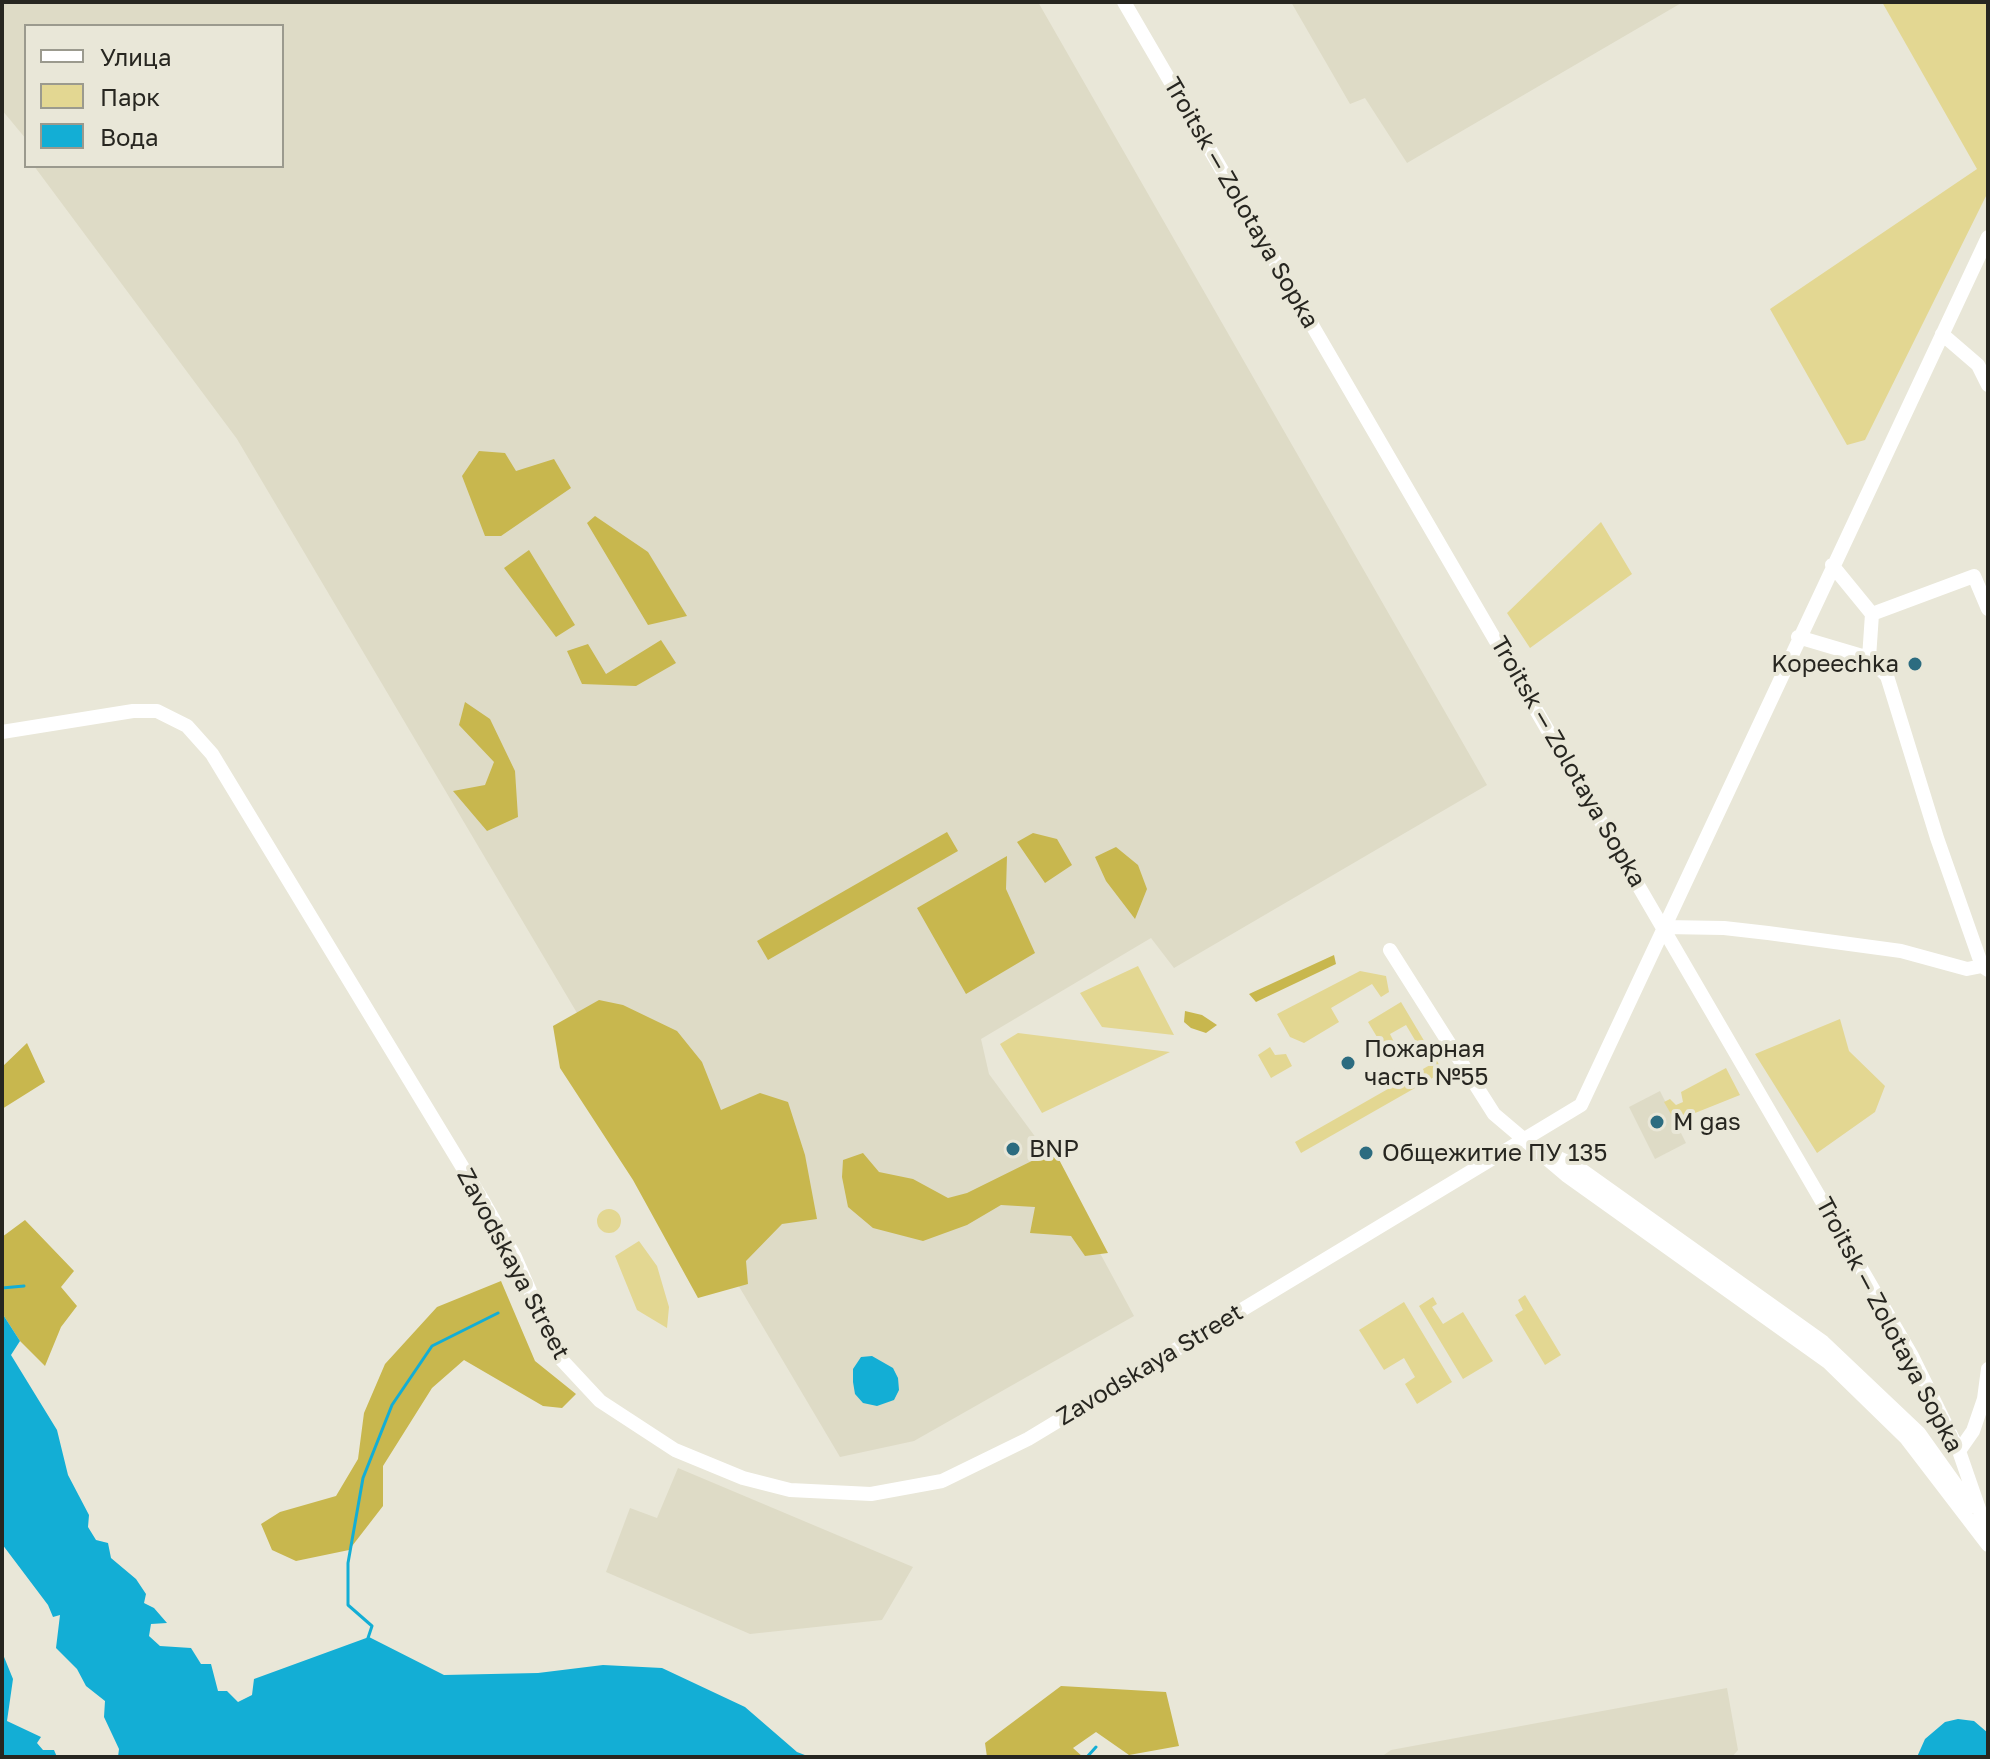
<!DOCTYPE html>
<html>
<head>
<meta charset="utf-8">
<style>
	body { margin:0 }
	#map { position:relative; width:1990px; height:1759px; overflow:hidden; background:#e9e7d8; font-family:"Golos Text",sans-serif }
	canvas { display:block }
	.frame { position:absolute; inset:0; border:4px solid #272620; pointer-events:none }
	.legend { position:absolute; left:24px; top:24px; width:260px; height:144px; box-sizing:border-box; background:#e9e7d8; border:2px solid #9b9a8e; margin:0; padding:10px 14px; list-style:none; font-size:24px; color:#272620 }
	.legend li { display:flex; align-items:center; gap:16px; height:40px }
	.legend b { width:40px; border:2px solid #9b9a8e }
</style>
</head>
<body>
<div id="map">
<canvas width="1990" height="1759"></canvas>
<div class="frame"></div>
<ul class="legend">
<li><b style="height:10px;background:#fff"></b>Улица</li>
<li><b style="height:22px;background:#e3d792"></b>Парк</li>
<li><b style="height:22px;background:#13aed5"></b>Вода</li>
</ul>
</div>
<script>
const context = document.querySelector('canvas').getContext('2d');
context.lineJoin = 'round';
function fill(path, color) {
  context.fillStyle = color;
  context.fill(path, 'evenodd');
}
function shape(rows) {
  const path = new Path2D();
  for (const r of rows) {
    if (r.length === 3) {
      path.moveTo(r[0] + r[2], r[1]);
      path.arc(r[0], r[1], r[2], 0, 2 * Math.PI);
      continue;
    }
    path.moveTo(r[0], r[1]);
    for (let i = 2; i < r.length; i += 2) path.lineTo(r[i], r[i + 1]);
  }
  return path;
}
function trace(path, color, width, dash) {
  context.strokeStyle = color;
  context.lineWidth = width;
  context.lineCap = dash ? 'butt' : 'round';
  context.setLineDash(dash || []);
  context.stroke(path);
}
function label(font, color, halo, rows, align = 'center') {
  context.font = font + ' "Golos Text",sans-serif';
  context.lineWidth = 8;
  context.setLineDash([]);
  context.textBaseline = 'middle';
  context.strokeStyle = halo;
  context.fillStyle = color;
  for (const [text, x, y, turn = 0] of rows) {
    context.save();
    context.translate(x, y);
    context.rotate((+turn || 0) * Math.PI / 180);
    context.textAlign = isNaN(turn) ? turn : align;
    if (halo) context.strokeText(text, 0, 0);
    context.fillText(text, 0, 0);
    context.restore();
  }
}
const built = shape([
	[2,2,1038,2,1487,785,1174,968,1151,938,981,1039,989,1074,1042,1146,1134,1316,914,1441,840,1457,237,439,34,166,282,166,282,26,26,26,26,139,2,110],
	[1291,2,1683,2,1407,163,1365,98,1350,104],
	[1660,1091,1686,1143,1655,1159,1629,1107],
	[678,1468,913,1567,882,1620,750,1634,606,1572,630,1508,657,1518],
	[1727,1688,1738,1750,1732,1757,1381,1757,1391,1750]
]);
const green = shape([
	[1882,2,1988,2,1988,192,1865,440,1847,445,1770,309,1977,169],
	[1601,522,1632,574,1530,648,1507,613],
	[1138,966,1174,1035,1102,1027,1080,993],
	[1360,971,1386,976,1389,992,1381,997,1372,984,1331,1008,1339,1022,1304,1043,1290,1037,1277,1014],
	[1401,1002,1432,1054,1425,1057,1406,1025,1390,1034,1394,1042,1387,1046,1380,1042,1368,1022],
	[1840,1019,1849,1051,1885,1086,1875,1112,1817,1153,1755,1054],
	[1018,1033,1170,1052,1042,1113,1000,1044],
	[1270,1047,1275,1055,1286,1054,1292,1066,1271,1078,1258,1055],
	[1437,1061,1443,1072,1301,1153,1295,1142],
	[1726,1068,1740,1095,1675,1121,1664,1102,1670,1099,1676,1105,1683,1102,1681,1092],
	[609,1221,12],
	[639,1241,657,1266,669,1307,667,1328,637,1310,615,1256],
	[1525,1295,1561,1355,1545,1365,1515,1315,1523,1310,1518,1300],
	[1433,1297,1437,1304,1432,1307,1443,1324,1463,1312,1493,1361,1463,1379,1419,1306],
	[1404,1302,1452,1382,1417,1404,1405,1384,1415,1377,1404,1358,1384,1370,1359,1330]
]);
const forest = shape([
	[479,451,505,453,516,471,554,459,571,488,501,536,485,536,462,476],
	[595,516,648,552,687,616,648,625,587,523],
	[529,550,575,625,556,637,504,568],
	[661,640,676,663,636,686,582,684,567,651,588,644,606,674],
	[465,702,490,719,515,771,518,817,487,831,453,791,485,785,494,762,459,725],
	[947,832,958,851,768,960,757,941],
	[1033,833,1057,839,1072,865,1045,883,1017,842],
	[1116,847,1138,865,1147,889,1135,919,1106,881,1095,857],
	[1007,856,1006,889,1035,953,966,994,917,908],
	[1334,955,1336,964,1256,1002,1249,994],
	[599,1000,623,1005,677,1031,702,1062,721,1110,760,1093,788,1102,805,1155,817,1219,782,1224,746,1261,748,1284,698,1298,633,1180,560,1068,553,1026],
	[1185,1011,1202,1015,1217,1025,1206,1033,1191,1028,1184,1022],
	[27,1043,45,1082,2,1109,2,1067],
	[1054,1150,1108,1253,1085,1256,1071,1236,1030,1233,1035,1207,1001,1205,967,1225,923,1241,873,1228,848,1207,842,1177,843,1160,863,1153,879,1172,913,1179,948,1198,967,1193],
	[25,1220,74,1271,61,1287,77,1306,61,1327,45,1366,20,1341,2,1313,2,1237],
	[501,1281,535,1361,576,1394,562,1408,543,1406,464,1360,432,1388,383,1466,383,1506,349,1550,296,1561,272,1550,261,1524,280,1512,336,1496,358,1459,364,1413,385,1364,437,1307],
	[1061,1686,1166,1692,1179,1746,1129,1755,1096,1732,1073,1748,1083,1757,987,1757,985,1743]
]);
const water = shape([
	[2,1313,20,1341,11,1355,57,1430,68,1475,89,1515,88,1527,96,1540,108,1543,111,1558,136,1579,146,1594,144,1603,154,1608,167,1623,151,1624,149,1636,160,1646,191,1648,201,1664,211,1664,218,1691,227,1691,238,1702,252,1695,254,1679,369,1637,444,1675,538,1673,603,1665,662,1668,745,1707,797,1752,810,1757,118,1757,119,1749,104,1717,105,1701,86,1686,77,1669,56,1648,60,1615,53,1617,48,1605,2,1544],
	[872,1356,893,1368,898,1378,899,1390,894,1400,877,1406,863,1403,855,1394,853,1382,853,1369,861,1357],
	[2,1652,13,1679,7,1721,41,1737,37,1743,43,1750,54,1750,57,1757,2,1757],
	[1958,1719,1974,1721,1988,1733,1988,1757,1917,1757,1925,1739,1945,1722]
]);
const stream = shape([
	[2,1288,24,1286],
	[368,1638,372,1626,348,1605,348,1563,363,1478,392,1405,432,1346,498,1313],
	[1087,1757,1096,1747]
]);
const minor = shape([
	[1124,2,1912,1356,1959,1451,1988,1535],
	[1942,334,1978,365,1988,385],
	[1832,565,1872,614],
	[1798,637,1869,658,1887,676,1937,838,1982,966,1988,970],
	[1869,658,1872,614,1974,576,1988,609],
	[2,732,133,711,157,711,187,726,212,754,483,1201,515,1257,559,1357,600,1401,675,1450,743,1478,790,1490,871,1494,942,1481,1028,1439,1581,1105,1988,237],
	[1664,927,1724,928,1768,933,1901,951,1967,969,1982,966],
	[1390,950,1494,1114,1566,1175,1828,1362,1906,1438,1988,1545],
	[1546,1152,1576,1166,1823,1342,1919,1433,1971,1506],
	[1959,1451,1973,1431,1984,1399,1988,1369]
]);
const markers = [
	[1915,664,8,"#2c6c80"],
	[1348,1063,8,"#2c6c80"],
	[1657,1122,8,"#2c6c80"],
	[1013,1149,8,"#2c6c80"],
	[1366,1153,8,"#2c6c80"]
];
const streetNames = [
	["Troitsk — Zolotaya Sopka",1241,203,60],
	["Troitsk — Zolotaya Sopka",1568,762,60],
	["Zavodskaya Street",513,1264,62],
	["Troitsk — Zolotaya Sopka",1889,1325,62],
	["Zavodskaya Street",1150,1365,-31]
];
const poiNames = [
	["Kopeechka",1899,664,"right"],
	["Пожарная",1364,1049],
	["часть №55",1364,1077],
	["M gas",1673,1122],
	["BNP",1029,1149],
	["Общежитие ПУ 135",1382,1153]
];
fill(built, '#dedbc6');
fill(green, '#e3d792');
fill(forest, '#c8b74e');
fill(water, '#13aed5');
trace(stream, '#13aed5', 3);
trace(minor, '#fff', 14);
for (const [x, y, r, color] of markers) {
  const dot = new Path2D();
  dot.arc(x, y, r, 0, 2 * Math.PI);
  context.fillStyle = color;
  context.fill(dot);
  trace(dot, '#e9e7d8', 3);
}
label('24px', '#272620', '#e9e7d8', streetNames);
label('24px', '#272620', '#e9e7d8', poiNames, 'left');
</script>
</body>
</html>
